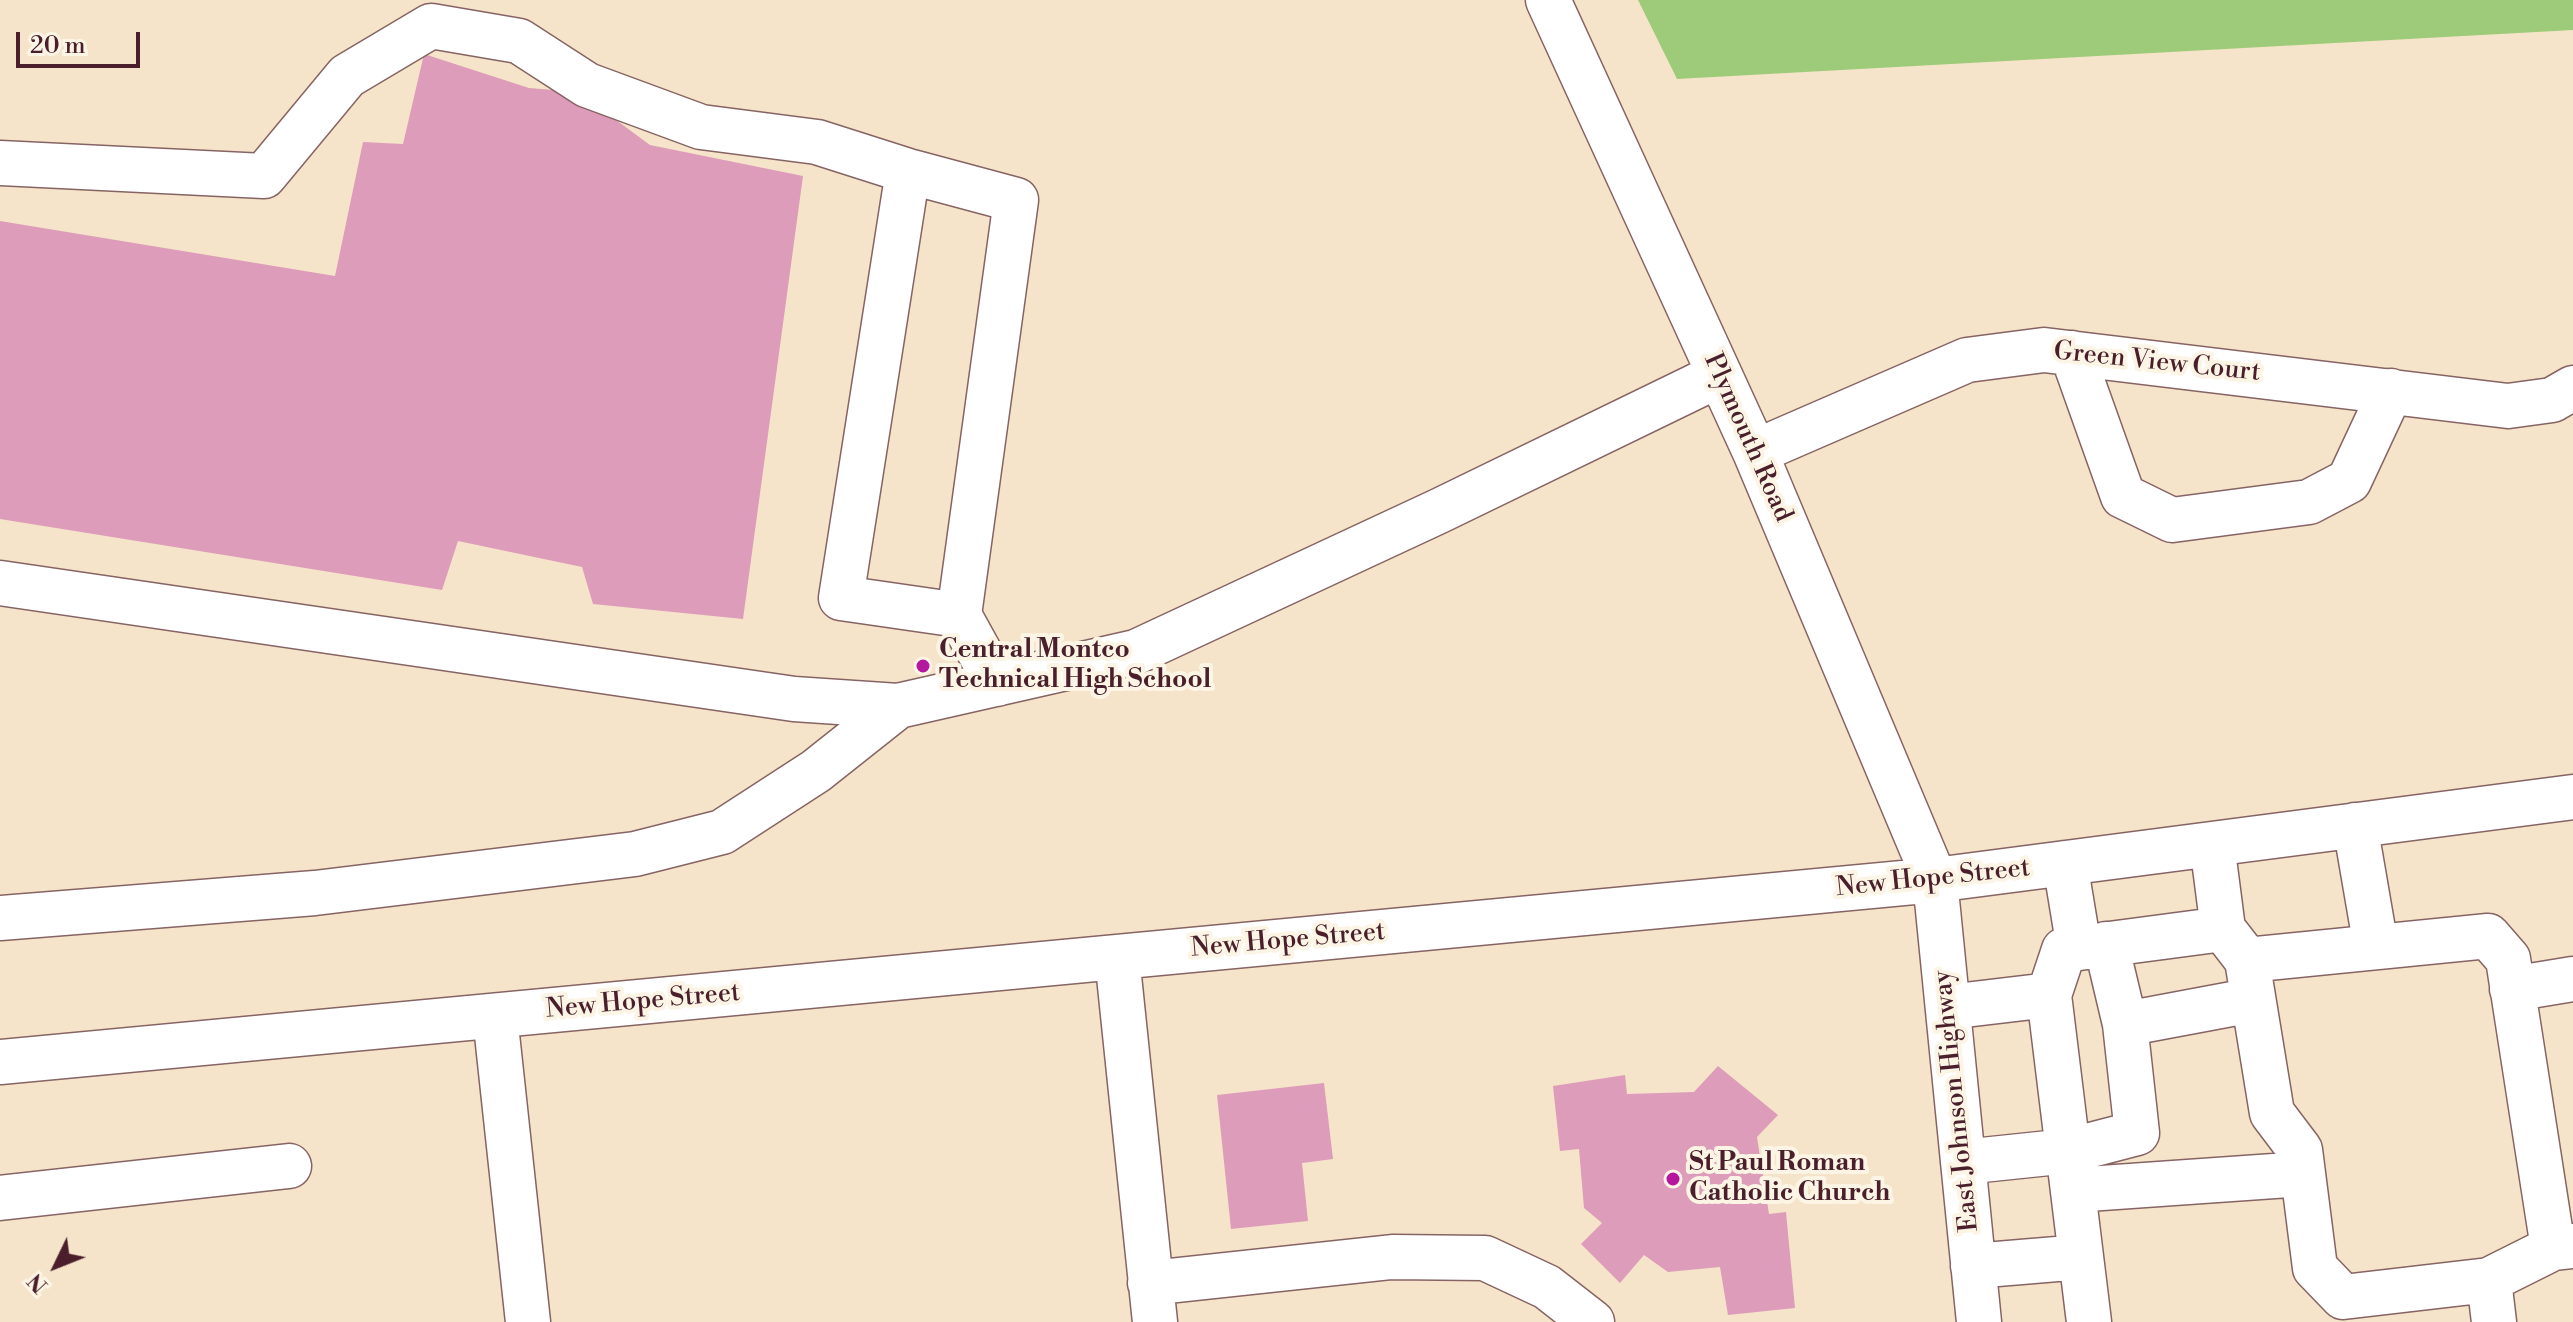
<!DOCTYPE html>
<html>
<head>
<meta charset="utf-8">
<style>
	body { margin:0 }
	#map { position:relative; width:2573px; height:1322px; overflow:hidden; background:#f6e4ca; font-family:"Libre Bodoni",serif }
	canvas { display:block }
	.north { position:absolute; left:16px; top:1226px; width:80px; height:80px; -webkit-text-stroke:6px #fcf5e5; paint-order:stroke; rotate:227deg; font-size:22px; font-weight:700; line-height:32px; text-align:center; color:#4a1f2b }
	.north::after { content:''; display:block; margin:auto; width:28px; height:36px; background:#4a1f2b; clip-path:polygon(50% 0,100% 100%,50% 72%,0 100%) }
	.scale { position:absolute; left:16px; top:32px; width:124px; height:36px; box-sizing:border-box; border:4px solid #4a1f2b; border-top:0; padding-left:10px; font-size:24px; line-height:28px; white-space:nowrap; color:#4a1f2b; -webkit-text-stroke:6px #fcf5e5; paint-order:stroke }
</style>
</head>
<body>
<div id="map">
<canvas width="2573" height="1322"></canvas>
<div class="north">N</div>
<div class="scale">20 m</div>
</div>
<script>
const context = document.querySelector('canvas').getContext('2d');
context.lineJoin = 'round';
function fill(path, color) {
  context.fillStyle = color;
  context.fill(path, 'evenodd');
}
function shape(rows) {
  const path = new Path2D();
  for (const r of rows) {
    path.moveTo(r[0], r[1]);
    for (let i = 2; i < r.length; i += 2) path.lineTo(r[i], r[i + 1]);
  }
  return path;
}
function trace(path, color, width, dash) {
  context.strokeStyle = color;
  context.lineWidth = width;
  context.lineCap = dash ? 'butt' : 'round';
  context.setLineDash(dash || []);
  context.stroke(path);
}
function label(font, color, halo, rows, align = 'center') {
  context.font = font + ' "Libre Bodoni",serif';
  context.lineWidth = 8;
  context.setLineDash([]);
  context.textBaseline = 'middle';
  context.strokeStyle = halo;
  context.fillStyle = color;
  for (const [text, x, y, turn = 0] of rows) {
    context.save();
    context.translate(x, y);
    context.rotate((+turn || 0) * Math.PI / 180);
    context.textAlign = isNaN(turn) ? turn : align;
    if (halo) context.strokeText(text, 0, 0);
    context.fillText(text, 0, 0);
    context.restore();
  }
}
const green = shape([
	[1638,0,2573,0,2573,30,1677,79]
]);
const building = shape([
	[424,54,529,88,578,92,650,145,803,176,743,619,593,604,582,567,458,541,442,590,0,519,0,221,335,276,363,142,403,144],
	[1718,1066,1778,1115,1757,1137,1769,1214,1786,1212,1795,1308,1728,1315,1720,1267,1668,1272,1644,1255,1620,1283,1581,1244,1602,1223,1584,1208,1579,1149,1560,1151,1553,1086,1625,1075,1627,1094,1694,1092],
	[1324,1083,1333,1159,1302,1163,1308,1221,1231,1229,1217,1095]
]);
const minor = shape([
	[1548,0,1755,452,1935,880,1979,1322],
	[0,163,264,176,347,76,431,26,519,41,587,85,701,127,817,142,908,171,1016,200,959,615,841,598,908,171],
	[2072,353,2123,496,2172,520,2309,502,2349,481,2391,391],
	[1755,452,1967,360,2044,350,2508,406,2552,400,2573,388],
	[0,583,794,699,898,706,1136,652,1439,511,1719,375],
	[959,615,997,684],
	[2355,825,2376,947],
	[2212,844,2223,929],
	[2065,863,2079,948],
	[0,918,315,893,635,854,722,832,816,771,898,706],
	[1117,957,1155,1322],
	[2247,960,2488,936,2508,959,2553,1248],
	[2512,989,2573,979],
	[1948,1007,2049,995],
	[495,1016,528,1322],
	[2125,1024,2253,1000],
	[0,1062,1935,880,2573,797],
	[1963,1162,2068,1151,2137,1133,2125,1024,2106,944],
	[2073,1190,2303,1174],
	[0,1198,289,1166],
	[1973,1266,2081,1257],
	[2489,1280,2494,1322],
	[1150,1283,1392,1257,1485,1258,1547,1287,1592,1322],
	[2089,1322,2049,995,2064,950,2223,929,2247,960,2272,1113,2300,1150,2315,1268,2343,1297,2489,1280,2553,1248,2573,1246]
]);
const markers = [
	[923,666,8,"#b5179e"],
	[1673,1179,8,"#b5179e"]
];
const streetNames = [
	["Green View Court",2157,363,6],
	["Plymouth Road",1747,438,66],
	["New Hope Street",1933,879,-6],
	["New Hope Street",1288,941,-5],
	["New Hope Street",643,1002,-5],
	["East Johnson Highway",1957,1101,-96]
];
const poiNames = [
	["Central Montco",939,651],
	["Technical High School",939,681],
	["St Paul Roman",1689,1164],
	["Catholic Church",1689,1194]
];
fill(green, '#9ecb79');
fill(building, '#dd9cb9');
trace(minor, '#866463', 47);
trace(minor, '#fff', 44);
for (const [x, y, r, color] of markers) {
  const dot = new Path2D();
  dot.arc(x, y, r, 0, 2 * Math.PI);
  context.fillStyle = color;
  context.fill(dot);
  trace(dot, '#fcf5e5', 3);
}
label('26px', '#4a1f2b', '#fcf5e5', streetNames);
label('bold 26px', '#4a1f2b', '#fcf5e5', poiNames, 'left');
</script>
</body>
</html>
